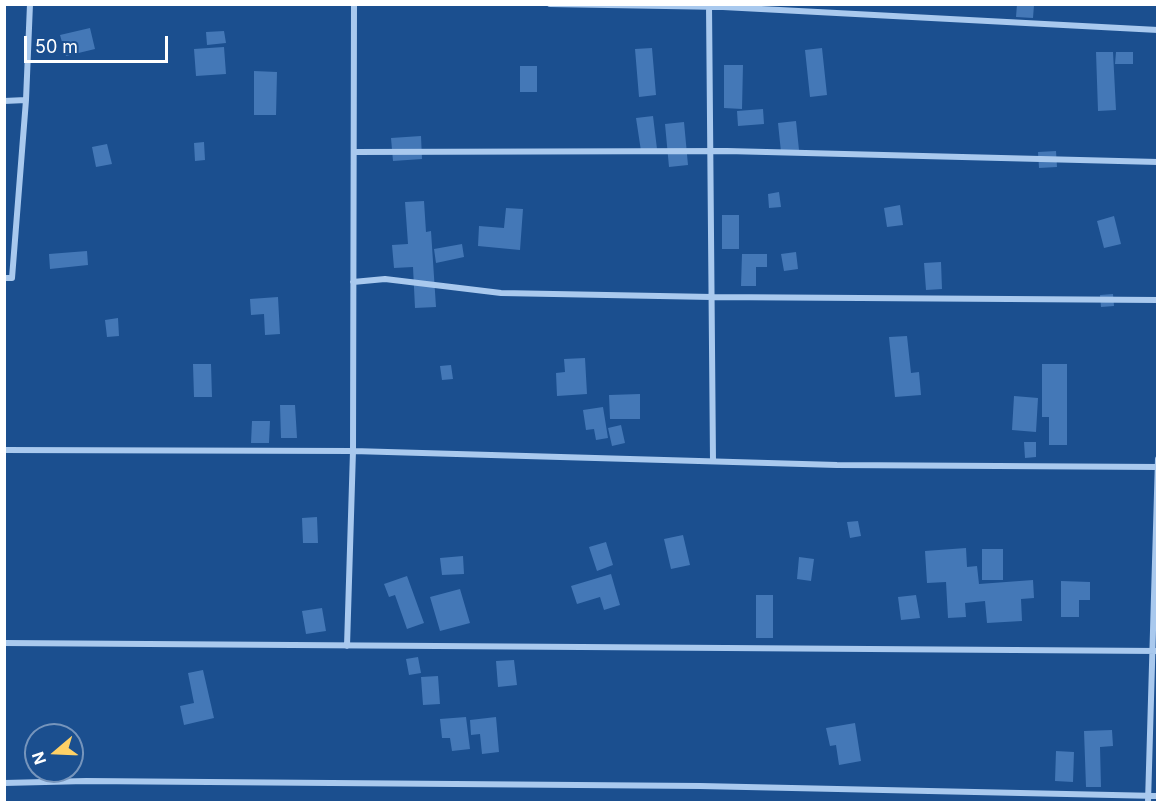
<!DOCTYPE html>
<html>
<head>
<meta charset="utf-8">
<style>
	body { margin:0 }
	#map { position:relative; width:1162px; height:807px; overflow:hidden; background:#1b4f8f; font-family:Inter,sans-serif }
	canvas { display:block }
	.frame { position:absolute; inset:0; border:6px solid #fff; pointer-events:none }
	.north { position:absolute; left:24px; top:723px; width:60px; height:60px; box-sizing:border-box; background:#1b4f8f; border:2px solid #7695bc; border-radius:50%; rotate:251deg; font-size:16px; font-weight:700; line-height:24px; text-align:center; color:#fff }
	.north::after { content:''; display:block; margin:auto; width:21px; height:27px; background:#ffd166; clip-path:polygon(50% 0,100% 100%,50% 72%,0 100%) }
	.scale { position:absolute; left:24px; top:36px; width:144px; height:27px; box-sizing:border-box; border:3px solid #fff; border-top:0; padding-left:8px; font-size:18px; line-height:21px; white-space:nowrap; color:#fff; -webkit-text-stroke:4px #1b4f8f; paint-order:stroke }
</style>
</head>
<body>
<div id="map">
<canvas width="1162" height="807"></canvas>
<div class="frame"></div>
<div class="north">N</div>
<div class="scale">50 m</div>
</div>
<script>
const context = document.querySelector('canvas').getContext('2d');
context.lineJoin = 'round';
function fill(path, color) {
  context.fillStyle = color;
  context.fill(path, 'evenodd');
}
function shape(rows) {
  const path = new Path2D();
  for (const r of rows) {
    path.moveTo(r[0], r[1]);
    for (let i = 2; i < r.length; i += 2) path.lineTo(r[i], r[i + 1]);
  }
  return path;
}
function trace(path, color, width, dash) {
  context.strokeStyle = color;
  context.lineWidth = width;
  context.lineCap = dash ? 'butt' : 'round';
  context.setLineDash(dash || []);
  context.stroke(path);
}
const building = shape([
	[1017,4,1034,5,1033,18,1016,17],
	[90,28,95,49,66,56,60,35],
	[224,31,226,43,207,45,206,32],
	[224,47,226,74,196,76,194,49],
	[652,48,656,95,639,97,635,49],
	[822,48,827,95,810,97,805,50],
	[1096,52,1113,52,1116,110,1098,111],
	[1116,52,1133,52,1133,64,1115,64],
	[724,65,743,65,742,109,724,108],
	[520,66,537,66,537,92,520,92],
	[254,71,277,72,276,115,254,115],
	[763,109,764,124,738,126,737,111],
	[653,116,657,149,641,151,636,118],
	[796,121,799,150,781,152,778,123],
	[684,122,688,165,669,167,665,124],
	[421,136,422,159,393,161,391,138],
	[204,142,205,160,195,161,194,143],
	[107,144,112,164,96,167,92,147],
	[1056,151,1057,167,1039,168,1038,152],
	[779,192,781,207,769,208,768,194],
	[424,201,426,232,431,231,436,307,415,308,413,267,394,268,392,245,408,244,405,202],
	[900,205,903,225,887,227,884,208],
	[506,208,523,209,520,250,478,246,479,226,504,228],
	[722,215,739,215,739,249,722,249],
	[1114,216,1121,244,1104,248,1097,221],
	[462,244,464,257,436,263,434,249],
	[87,251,88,265,50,269,49,254],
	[796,252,798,269,784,271,781,254],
	[742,254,767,254,767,267,756,267,756,286,741,286],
	[941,262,942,289,926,290,924,263],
	[1113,294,1114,306,1101,307,1100,295],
	[278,297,280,334,265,335,264,314,251,315,250,299],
	[118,318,119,336,107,337,105,320],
	[907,336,911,373,919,372,921,395,895,397,889,337],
	[585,358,587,394,557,396,556,373,565,372,564,359],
	[193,364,211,364,212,397,194,397],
	[1042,364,1067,364,1067,445,1049,445,1049,417,1042,417],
	[451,365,453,379,442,380,440,366],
	[640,394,640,419,610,419,609,395],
	[1014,396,1038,398,1036,432,1012,430],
	[280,405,295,405,297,438,281,438],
	[603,407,608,438,596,440,594,429,586,430,583,410],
	[252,421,270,421,269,443,251,443],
	[621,425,625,443,612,446,608,428],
	[1024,442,1036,442,1036,457,1025,458],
	[317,517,318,543,303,543,302,518],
	[858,521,861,536,850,538,847,522],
	[683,535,690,565,671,569,664,539],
	[606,542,613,565,597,571,589,547],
	[966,548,967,567,977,566,979,584,1033,580,1034,598,1021,599,1022,621,987,623,985,601,965,603,966,617,948,618,946,582,927,583,925,551],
	[982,549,1003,549,1003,580,982,580],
	[463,556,464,574,442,575,440,558],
	[799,557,814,559,811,581,797,579],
	[611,574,620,605,604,610,600,597,577,604,571,586],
	[407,576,424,623,407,629,395,595,389,597,384,584],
	[1061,581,1090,582,1090,600,1079,600,1079,617,1061,617],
	[460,589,470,623,440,631,430,597],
	[756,595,773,595,773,638,756,638],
	[916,595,920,618,901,620,898,597],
	[322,608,326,631,306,634,302,611],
	[418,657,421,673,409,675,406,659],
	[514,660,517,685,498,687,496,661],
	[203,670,214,718,184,725,180,706,194,703,188,673],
	[438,676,440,704,423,705,421,677],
	[466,717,470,749,452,751,450,738,442,738,440,719],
	[496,717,499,752,482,754,480,734,471,735,470,720],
	[855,723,861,761,839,765,836,745,830,746,826,728],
	[1112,730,1113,746,1100,747,1101,787,1086,787,1084,731],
	[1056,751,1074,752,1073,782,1055,781]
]);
const minor = shape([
	[550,4,723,7,1158,30],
	[709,5,713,461],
	[4,101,26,100],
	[354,152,727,151,1158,162],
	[4,278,12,278,26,100,30,4],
	[353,282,385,279,501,293,712,297,1158,300],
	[4,450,353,451,837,465,1158,467],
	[4,643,1158,651],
	[347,646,353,451,354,4],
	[4,783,86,781,700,786,1158,796],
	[1148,802,1158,459]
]);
fill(building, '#4478b7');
trace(minor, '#a9c9ee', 6);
</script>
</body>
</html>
